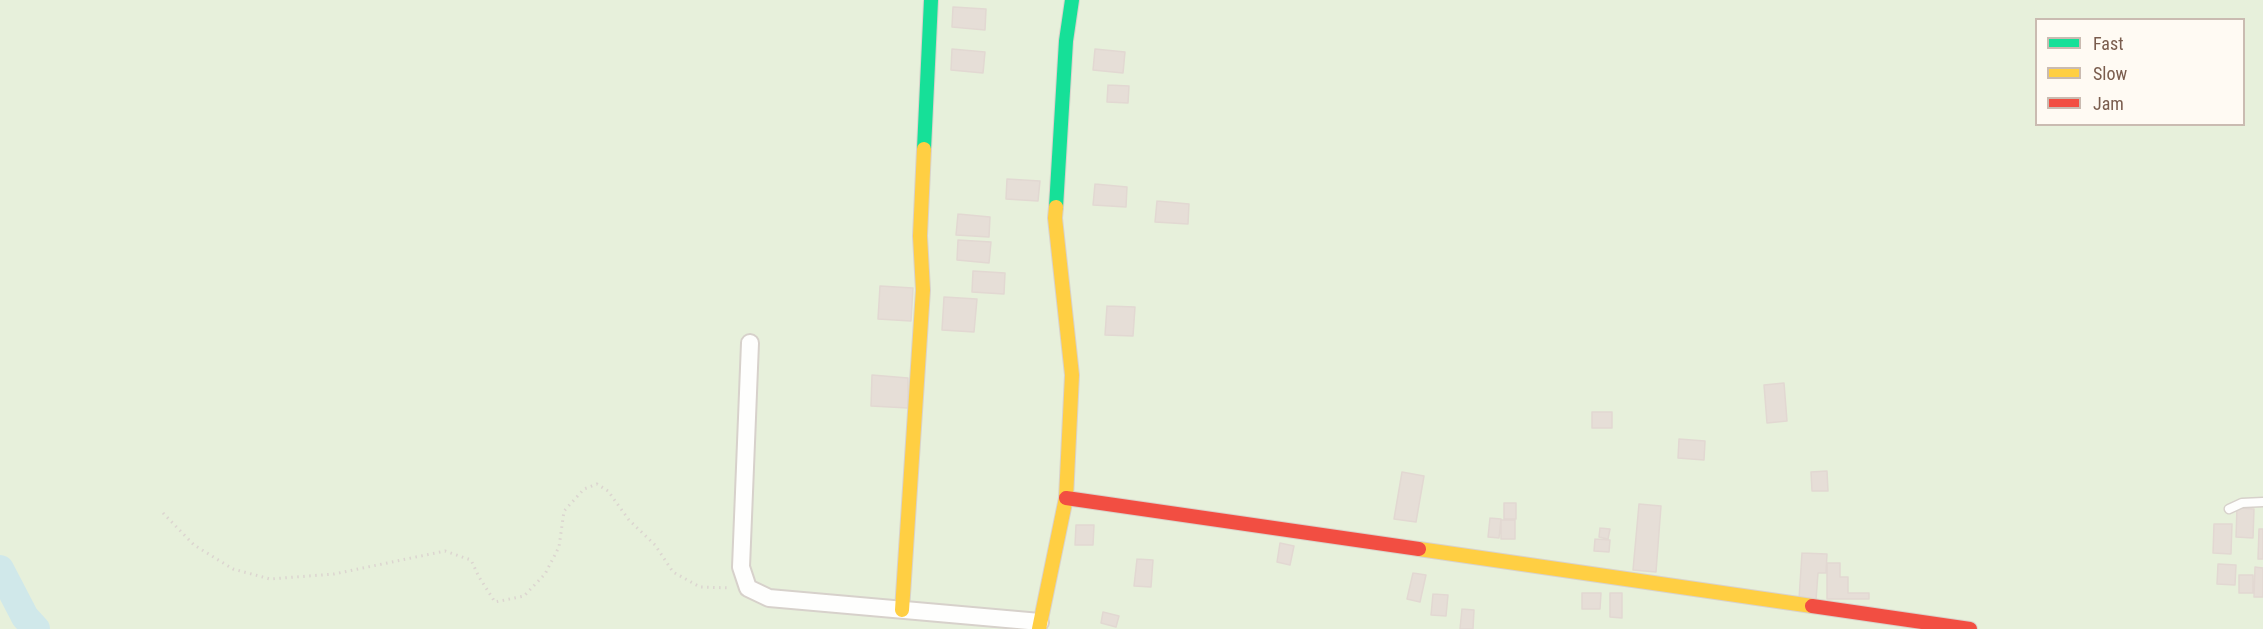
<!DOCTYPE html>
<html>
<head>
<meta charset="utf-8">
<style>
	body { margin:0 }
	#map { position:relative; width:2263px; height:629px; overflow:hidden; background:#f9f5f0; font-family:"Roboto Condensed",sans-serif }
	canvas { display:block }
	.legend { position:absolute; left:2035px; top:18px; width:210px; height:108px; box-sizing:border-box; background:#fffaf3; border:2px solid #cabbb1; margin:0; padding:8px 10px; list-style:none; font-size:18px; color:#7a5c4d }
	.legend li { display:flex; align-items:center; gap:12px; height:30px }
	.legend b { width:30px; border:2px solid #cabbb1 }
</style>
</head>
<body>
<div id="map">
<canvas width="2263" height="629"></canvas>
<ul class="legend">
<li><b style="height:8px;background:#16e098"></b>Fast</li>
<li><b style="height:8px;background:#ffcf43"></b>Slow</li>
<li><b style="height:8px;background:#f24e42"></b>Jam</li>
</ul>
</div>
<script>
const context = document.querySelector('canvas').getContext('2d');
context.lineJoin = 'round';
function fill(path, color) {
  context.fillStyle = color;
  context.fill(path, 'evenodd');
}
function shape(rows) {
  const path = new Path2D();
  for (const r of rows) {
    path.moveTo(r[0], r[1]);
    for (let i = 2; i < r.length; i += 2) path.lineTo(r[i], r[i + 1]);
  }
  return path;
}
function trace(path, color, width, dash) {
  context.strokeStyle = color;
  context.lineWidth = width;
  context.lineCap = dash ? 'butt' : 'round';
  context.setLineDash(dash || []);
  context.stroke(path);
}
const green = shape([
	[0,0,2263,0,2263,629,0,629],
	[2036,20,2244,20,2244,124,2036,124]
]);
const river = shape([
	[0,569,25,617,36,629]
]);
const building = shape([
	[953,7,986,9,985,30,952,27,953,7],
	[952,49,985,52,983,73,951,70,952,49],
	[1095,49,1125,52,1123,73,1093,70,1095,49],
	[1108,85,1129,86,1128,103,1107,102,1108,85],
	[1007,179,1040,181,1038,201,1006,199,1007,179],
	[1095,184,1127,187,1126,207,1093,205,1095,184],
	[1157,201,1189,204,1188,224,1155,222,1157,201],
	[958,214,990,217,989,237,956,235,958,214],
	[958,240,991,242,989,263,957,260,958,240],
	[973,271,1005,273,1004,294,972,292,973,271],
	[880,286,913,288,911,321,878,319,880,286],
	[944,297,977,299,974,332,942,330,944,297],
	[1107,306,1135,307,1133,336,1105,335,1107,306],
	[872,375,908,378,908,408,871,406,872,375],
	[1784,383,1787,421,1767,423,1764,385,1784,383],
	[1592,412,1612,412,1612,428,1592,428,1592,412],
	[1679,439,1705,441,1704,460,1678,458,1679,439],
	[1827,471,1828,491,1812,491,1811,472,1827,471],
	[1402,472,1424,476,1416,522,1394,519,1402,472],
	[1504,503,1516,503,1516,519,1504,519,1504,503],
	[1639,504,1661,506,1656,572,1633,570,1639,504],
	[2237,508,2254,509,2253,538,2236,537,2237,508],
	[1490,518,1501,519,1499,538,1488,537,1490,518],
	[1501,520,1515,520,1515,539,1501,539,1501,520],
	[2214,524,2232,524,2231,554,2213,553,2214,524],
	[1076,525,1094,525,1093,545,1075,545,1076,525],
	[1600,528,1610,529,1608,539,1599,537,1600,528],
	[2259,529,2263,529,2263,559,2258,559,2259,529],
	[1595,539,1610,540,1609,552,1594,551,1595,539],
	[1280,543,1294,546,1290,565,1277,562,1280,543],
	[1802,553,1827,554,1826,573,1818,573,1816,600,1799,599,1802,553],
	[1137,559,1153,560,1151,587,1134,586,1137,559],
	[1827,563,1840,563,1840,577,1848,577,1848,593,1869,593,1869,599,1827,599,1827,563],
	[2218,564,2236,565,2235,585,2217,584,2218,564],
	[2255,567,2263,568,2263,597,2254,597,2255,567],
	[1413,573,1426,575,1420,602,1407,599,1413,573],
	[2239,575,2253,575,2253,593,2239,593,2239,575],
	[1582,593,1601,593,1600,609,1582,609,1582,593],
	[1610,593,1622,593,1622,618,1610,617,1610,593],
	[1433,594,1448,595,1446,616,1431,615,1433,594],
	[1462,609,1474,610,1473,629,1460,629,1462,609],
	[1103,612,1119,616,1116,627,1101,623,1103,612]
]);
const path = shape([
	[163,513,194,545,233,569,270,579,334,574,445,551,471,560,479,577,495,602,524,596,545,574,559,547,564,511,584,489,597,484,608,491,629,520,655,545,673,572,700,587,731,588]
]);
const lane = shape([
	[2229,509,2242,503,2263,502]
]);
const street = shape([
	[750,343,741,567,748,588,769,598,1040,622]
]);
const fast = shape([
	[924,149,931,0],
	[1056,207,1066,41,1072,0]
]);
const slow = shape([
	[1419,549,1812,606],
	[902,610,923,290,920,236,924,149],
	[1039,629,1066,498,1072,375,1055,218,1056,207]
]);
const jam = shape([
	[1066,498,1419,549],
	[1812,606,1970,629]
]);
fill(green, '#e7f0db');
trace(river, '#d0e8ea', 28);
fill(building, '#e6ded7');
trace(building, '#e2d8d2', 1.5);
trace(lane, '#d7d1cb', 11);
trace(street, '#d7d1cb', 20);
trace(fast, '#d9d2cb', 16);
trace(slow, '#d9d2cb', 16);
trace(jam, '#d9d2cb', 16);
trace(path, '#dcd5d0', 3, [1.5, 4.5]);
trace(lane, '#fefefd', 8);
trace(street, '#fefefd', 16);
trace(fast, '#16e098', 14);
trace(slow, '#ffcf43', 14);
trace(jam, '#f24e42', 14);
</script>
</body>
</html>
